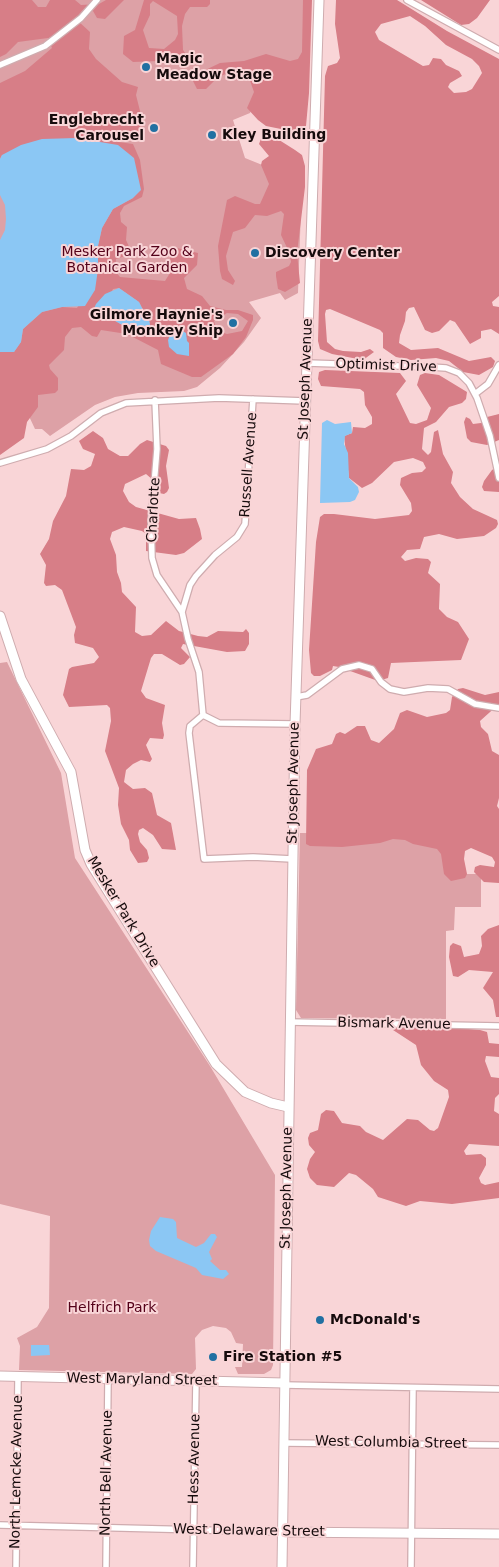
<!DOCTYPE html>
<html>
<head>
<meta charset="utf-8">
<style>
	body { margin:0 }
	canvas { display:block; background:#f9d5d7 }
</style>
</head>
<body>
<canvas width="499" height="1567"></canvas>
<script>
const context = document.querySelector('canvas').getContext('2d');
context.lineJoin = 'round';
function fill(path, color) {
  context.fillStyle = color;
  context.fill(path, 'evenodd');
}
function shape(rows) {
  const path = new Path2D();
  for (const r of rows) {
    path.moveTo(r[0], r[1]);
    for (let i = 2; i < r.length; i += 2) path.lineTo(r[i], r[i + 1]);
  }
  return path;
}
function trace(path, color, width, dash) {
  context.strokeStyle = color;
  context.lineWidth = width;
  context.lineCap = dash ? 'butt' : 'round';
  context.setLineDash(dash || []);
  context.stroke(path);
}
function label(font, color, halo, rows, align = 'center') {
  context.font = font + ' "DejaVu Sans",sans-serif';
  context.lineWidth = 4;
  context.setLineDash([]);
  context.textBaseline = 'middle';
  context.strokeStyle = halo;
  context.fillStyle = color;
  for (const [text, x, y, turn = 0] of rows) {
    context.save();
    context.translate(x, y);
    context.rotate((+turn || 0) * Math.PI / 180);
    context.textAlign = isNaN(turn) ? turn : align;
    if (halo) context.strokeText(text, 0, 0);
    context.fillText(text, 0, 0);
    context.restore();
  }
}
const green = shape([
	[0,0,304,0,304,63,258,96,250,113,233,120,245,158,302,181,298,293,285,300,280,293,249,302,261,318,244,342,220,368,197,387,184,391,138,393,115,397,95,405,50,436,42,429,35,429,27,412,0,373],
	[7,662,61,773,75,858,210,1066,275,1175,273,1365,271,1370,264,1374,238,1374,235,1367,242,1367,243,1344,236,1343,231,1332,226,1328,213,1326,202,1330,195,1338,196,1369,192,1374,19,1370,20,1346,17,1338,37,1327,49,1308,50,1216,0,1204,0,663],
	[300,833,445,834,446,874,481,874,481,907,455,907,454,930,446,931,446,1019,301,1018,296,1010]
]);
const forest = shape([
	[0,0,32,0,38,7,46,7,50,0,75,0,81,5,99,4,106,0,124,0,105,19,97,18,93,11,85,12,78,17,78,21,90,32,89,49,96,59,122,82,138,87,136,95,140,111,140,132,137,135,103,134,104,140,133,144,140,160,144,189,142,197,124,206,120,213,121,222,127,227,126,240,131,251,128,255,116,259,115,271,120,277,165,281,170,273,170,255,173,247,198,253,197,265,184,278,187,289,202,296,210,306,226,310,238,310,253,315,253,320,246,337,233,354,201,377,192,377,161,364,158,350,127,334,101,330,97,337,92,336,81,327,72,328,65,337,64,350,49,365,50,369,58,378,58,390,55,393,38,395,38,407,27,422,24,438,0,455,0,352,14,352,21,342,23,329,42,312,62,307,77,308,98,269,98,246,102,228,113,209,133,198,2,155,0,159,0,83,25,71,52,48,48,38,18,42,6,54,0,57],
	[119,288,139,302,150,323,133,331,101,313,113,289],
	[227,313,238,314,248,321,242,331,227,334,217,331,214,321],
	[144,0,210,0,210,4,207,7,190,7,185,14,182,26,183,50,188,57,188,61,182,67,171,55,159,61,133,62,123,54,124,36,135,30],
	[153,1,177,16,178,34,175,40,164,49,149,48,143,30,150,15,150,4],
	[303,0,312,0,309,93,306,126,301,133,266,126,258,120,247,108,254,92,248,75,241,70,233,71,218,77,206,89,197,89,193,81,197,74,220,63,244,61,266,54,290,61,298,59,302,52],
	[336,0,397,0,447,31,499,59,499,296,492,302,493,306,499,307,499,334,491,329,481,331,481,338,470,344,455,322,450,320,439,331,432,333,425,330,414,307,409,308,406,312,405,321,400,335,399,343,411,350,438,348,469,361,491,357,495,361,493,367,479,375,463,372,449,361,436,358,411,360,396,357,383,348,383,333,380,330,330,309,326,310,325,314,327,342,335,349,343,351,361,352,370,349,374,352,363,360,332,354,320,349,318,341,325,76,328,66,337,63,340,58,335,24],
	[410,16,425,26,446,45,472,59,479,66,482,73,472,89,466,92,454,93,448,87,450,83,462,76,459,71,446,65,441,59,433,58,429,65,423,66,379,40,375,32,381,24],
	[421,0,490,0,477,18,469,24,461,25],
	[262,136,276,138,295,150,302,155,305,166,305,187,297,253,300,283,285,292,278,289,276,276,276,272,289,266,291,262,290,254,281,235,284,214,281,211,267,216,255,215,245,228,233,232,226,256,228,270,235,281,233,285,222,279,220,271,218,246,227,200,235,196,255,204,260,204,269,184,261,165,262,161,269,156,259,144],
	[325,370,400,373,406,381,396,394,410,423,416,424,427,420,431,408,417,385,420,375,425,373,439,375,467,392,466,399,462,403,449,407,436,422,424,428,422,449,428,455,431,452,434,432,438,430,443,454,453,472,451,483,460,497,473,509,497,520,498,524,496,528,484,536,457,539,439,534,424,537,420,549,407,550,401,557,405,561,416,558,428,559,431,562,428,573,440,584,439,609,447,617,458,622,469,639,461,660,391,663,388,678,378,681,339,667,333,666,332,670,320,676,314,676,311,673,309,650,316,542,320,517,324,514,334,514,375,519,409,515,412,511,411,503,400,485,401,478,412,473,422,472,426,468,423,462,413,458,394,462,372,483,362,488,349,478,344,436,352,433,353,427,365,428,372,424,372,417,365,405,364,392,360,389,321,386,318,379,319,372],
	[499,414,499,440,487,445,471,442,467,438,464,422,466,417,470,419,473,424,481,423,487,417],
	[93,431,103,438,108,449,120,456,128,456,140,444,147,440,166,446,169,450,166,466,169,488,167,492,164,494,159,493,153,480,146,474,125,484,123,491,129,502,136,507,179,519,196,518,200,529,202,539,184,553,176,555,146,551,146,534,142,531,124,527,112,532,110,539,116,555,117,572,121,583,122,592,136,607,135,632,142,636,151,635,166,621,179,631,198,636,207,637,218,631,243,632,246,629,249,633,249,644,245,651,227,652,183,644,181,648,190,657,184,664,180,665,162,654,154,654,151,658,141,691,146,698,165,705,162,723,164,735,163,739,150,738,146,745,152,759,150,762,141,760,133,764,126,770,124,782,133,789,145,788,152,793,157,815,171,823,176,850,162,849,153,835,143,828,139,830,138,834,140,842,147,850,149,858,147,862,138,863,130,850,129,840,121,824,118,805,119,788,105,751,111,721,110,708,107,705,69,707,63,695,69,669,72,667,94,663,99,657,93,648,75,643,74,635,76,627,62,590,55,585,46,586,44,583,46,565,40,554,49,539,53,521,66,496,71,469,84,470,91,466,95,454,83,449,79,441],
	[499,465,499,492,484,491,482,487,484,481,492,470],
	[463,688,485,695,499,692,499,704,480,721,481,727,488,734,492,751,499,755,499,798,497,806,499,809,499,883,484,882,474,872,475,867,480,865,494,867,495,862,492,857,471,848,465,851,464,859,467,874,465,878,451,881,444,874,441,854,437,849,413,844,405,840,393,839,380,843,342,847,310,846,306,844,307,770,316,749,332,744,336,734,340,732,345,734,357,726,365,726,371,740,379,743,394,729,400,713,407,710,427,717,446,713,450,710,452,697,458,689],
	[499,925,499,1017,496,1017,493,1000,483,988,493,972,469,970,458,977,453,976,449,957,450,946,453,943,461,946,464,957,479,954,482,946,481,936,488,929],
	[410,1019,424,1025,480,1030,487,1032,489,1043,499,1044,499,1057,486,1056,485,1061,491,1077,499,1078,499,1094,495,1098,494,1111,499,1114,499,1146,469,1144,464,1151,466,1155,481,1154,486,1158,486,1165,479,1178,481,1183,485,1185,499,1182,499,1198,452,1204,420,1201,406,1206,378,1197,373,1189,356,1175,349,1173,334,1187,317,1185,310,1178,307,1169,310,1159,315,1152,309,1145,308,1138,310,1133,318,1130,321,1114,326,1110,334,1111,342,1123,360,1126,366,1132,383,1140,407,1119,418,1120,430,1130,434,1131,438,1128,449,1097,448,1090,434,1081,421,1065,416,1045,393,1030]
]);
const water = shape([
	[76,138,118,145,134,158,141,190,133,198,113,209,102,228,98,246,98,269,95,290,85,306,62,307,42,312,23,329,21,342,14,352,0,352,0,240,5,230,6,219,5,205,0,195,0,159,2,155,21,145,42,139],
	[119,288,139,302,143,310,147,311,151,329,149,333,133,331,101,313,93,311,96,304,105,294],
	[181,330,186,333,187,341,189,343,189,356,177,354,169,347,168,340,170,335],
	[327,420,335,424,351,422,352,433,345,436,344,444,348,453,349,478,358,487,359,492,355,500,350,502,320,503,322,423],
	[160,1217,173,1219,176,1222,177,1238,196,1247,204,1243,211,1234,215,1234,217,1237,209,1252,212,1259,210,1261,220,1270,226,1270,229,1274,223,1279,202,1275,196,1268,156,1251,150,1246,149,1240,151,1231],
	[31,1345,49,1345,50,1355,31,1356]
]);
const street = shape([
	[407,0,499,50],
	[0,65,45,46,81,18,97,0],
	[307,363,431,367,446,368,459,373,469,383,477,398,490,436,499,478],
	[475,394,488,384,499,365],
	[155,400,157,449,151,521,152,558,157,575,182,612],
	[0,463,47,449,71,436,101,413,126,403,219,398,305,401],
	[296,697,307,695,342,669,359,665,372,669,381,682,390,689,404,692,428,688,448,689,475,704,499,708],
	[203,715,199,672,188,639,182,612,190,585,196,576,215,555,237,537,245,524,253,399],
	[203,715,190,726,189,733,204,859,253,857,292,859],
	[203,715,219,723,295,724],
	[289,1022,499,1026],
	[284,1385,499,1389],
	[283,1443,499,1445],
	[0,1525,282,1532],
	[16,1567,18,1377],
	[106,1567,108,1379],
	[193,1567,196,1381],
	[411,1567,413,1388]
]);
const secondary = shape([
	[0,616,21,679,71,772,85,850,91,864,216,1064,245,1092,271,1103,288,1107],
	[0,1376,284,1383],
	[282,1532,499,1534]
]);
const primary = shape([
	[282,1567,295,724,319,0]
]);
const markers = [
	[146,67,5,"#2170a2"],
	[154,128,5,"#2170a2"],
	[212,135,5,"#2170a2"],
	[255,253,5,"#2170a2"],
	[233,323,5,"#2170a2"],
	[320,1320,5,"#2170a2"],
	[213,1357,5,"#2170a2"]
];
const poiNames = [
	["Magic",156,59],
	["Meadow Stage",156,75],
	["Englebrecht",144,120,"right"],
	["Carousel",144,136,"right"],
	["Kley Building",222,135],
	["Discovery Center",265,253],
	["Gilmore Haynie's",223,315,"right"],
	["Monkey Ship",223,331,"right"],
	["McDonald's",330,1320],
	["Fire Station #5",223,1357]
];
const parkNames = [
	["Mesker Park Zoo &",127,252],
	["Botanical Garden",127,268],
	["Helfrich Park",112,1308]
];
const streetNames = [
	["Optimist Drive",386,366,2],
	["St Joseph Avenue",306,379,-88],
	["Russell Avenue",249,465,-86],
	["Charlotte",154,510,-87],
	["St Joseph Avenue",294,783,-89],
	["Mesker Park Drive",123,912,59],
	["Bismark Avenue",394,1024,1],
	["St Joseph Avenue",287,1188,-89],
	["West Maryland Street",142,1380,1],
	["West Columbia Street",391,1443,1],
	["Hess Avenue",195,1459,-89],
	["North Lemcke Avenue",17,1472,-89],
	["North Bell Avenue",107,1473,-89],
	["West Delaware Street",249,1531,1]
];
fill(green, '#dda1a6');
fill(forest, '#d77e87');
fill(water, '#8bc7f4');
trace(street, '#cfacaf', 8);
trace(secondary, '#cfacaf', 11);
trace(primary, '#cfacaf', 11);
trace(street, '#fff', 5.5);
trace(secondary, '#fff', 9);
trace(primary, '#fff', 9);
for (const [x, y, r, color] of markers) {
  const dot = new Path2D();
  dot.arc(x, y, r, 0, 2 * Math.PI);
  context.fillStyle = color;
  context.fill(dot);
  trace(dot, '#f9d5d7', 2);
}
label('bold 14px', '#160b0c', '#f9d5d7', poiNames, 'left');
label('14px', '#540119', '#f9d5d7', parkNames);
label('14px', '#160b0c', '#f9d5d7', streetNames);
</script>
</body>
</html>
